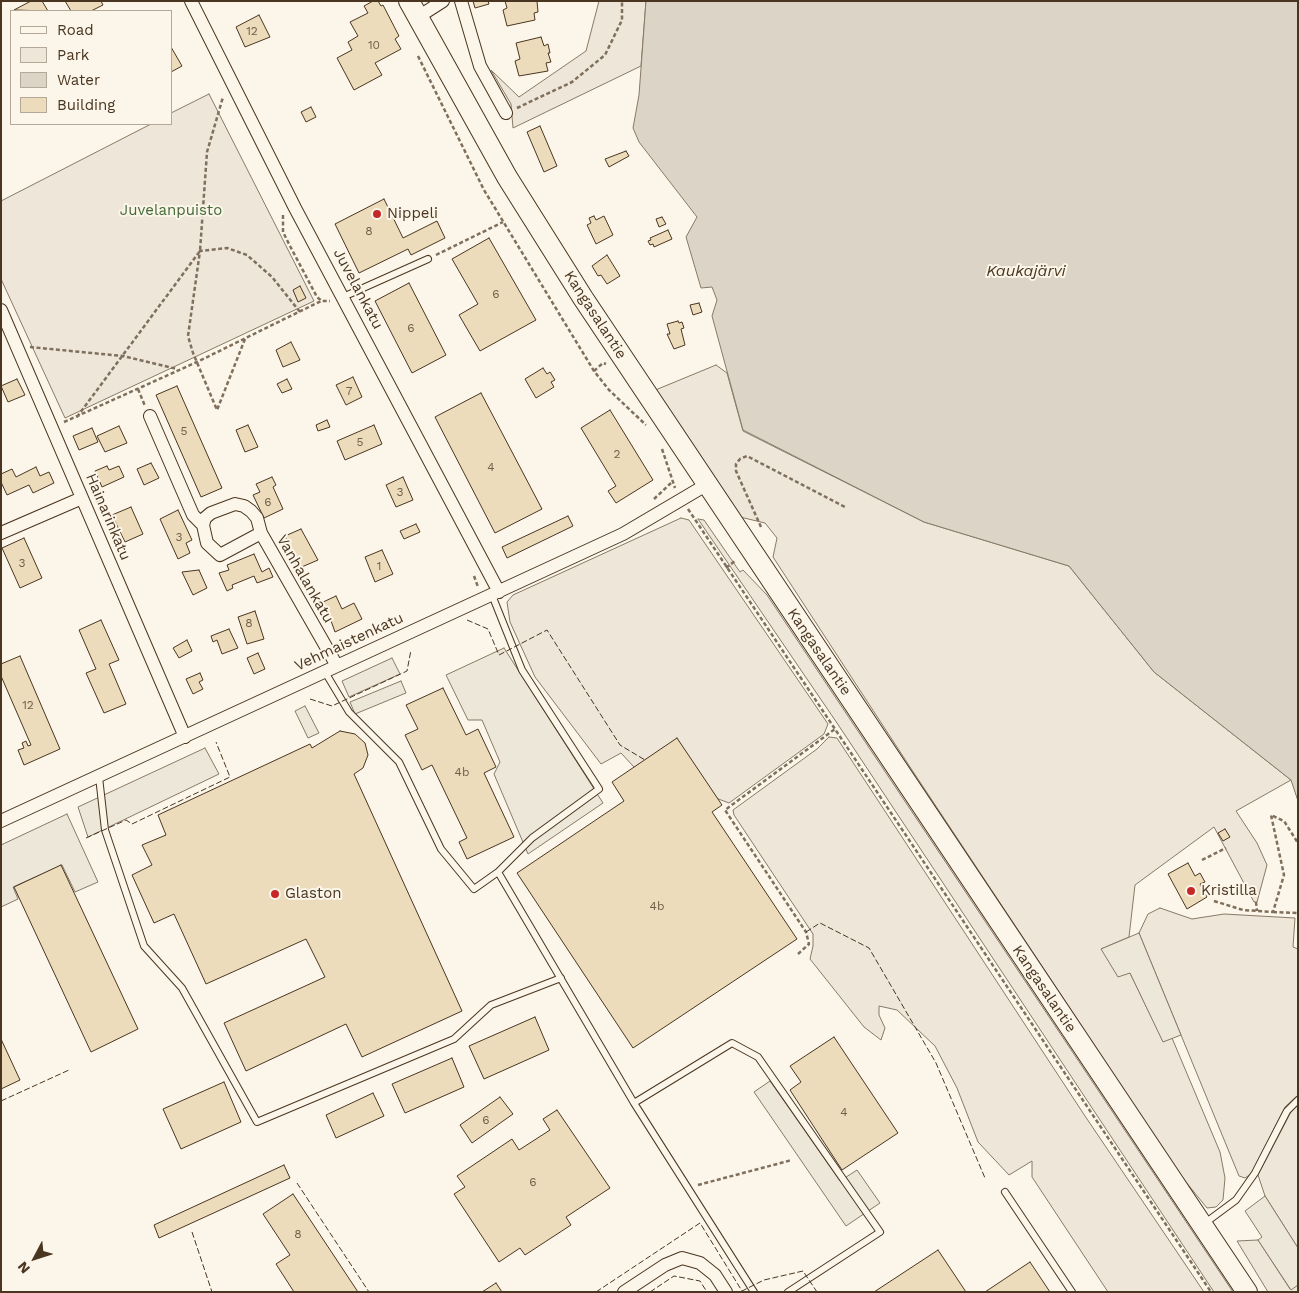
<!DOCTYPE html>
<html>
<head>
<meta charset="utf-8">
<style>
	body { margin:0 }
	#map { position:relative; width:1299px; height:1293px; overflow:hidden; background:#fbf6e9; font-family:"Work Sans",sans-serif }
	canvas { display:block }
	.frame { position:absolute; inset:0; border:2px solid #4a3520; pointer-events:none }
	.legend { position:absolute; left:10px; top:10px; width:162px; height:115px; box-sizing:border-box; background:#fbf6e9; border:1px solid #b4a999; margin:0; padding:6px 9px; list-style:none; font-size:15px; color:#4a3520 }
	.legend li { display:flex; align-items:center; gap:10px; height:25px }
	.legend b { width:25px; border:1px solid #b4a999 }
	.north { position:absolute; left:10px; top:1233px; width:50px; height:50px; -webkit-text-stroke:4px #fbf6e9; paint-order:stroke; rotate:230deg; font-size:14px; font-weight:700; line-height:20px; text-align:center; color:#4a3520 }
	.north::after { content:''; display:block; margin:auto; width:18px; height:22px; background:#4a3520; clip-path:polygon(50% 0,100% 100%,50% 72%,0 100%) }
</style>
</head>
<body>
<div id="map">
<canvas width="1299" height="1293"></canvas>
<div class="frame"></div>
<ul class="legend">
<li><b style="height:6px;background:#fbf6e9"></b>Road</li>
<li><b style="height:14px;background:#ede6d9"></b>Park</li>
<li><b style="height:14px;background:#dcd4c6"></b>Water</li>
<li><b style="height:14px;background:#ecdcbc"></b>Building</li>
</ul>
<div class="north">N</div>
</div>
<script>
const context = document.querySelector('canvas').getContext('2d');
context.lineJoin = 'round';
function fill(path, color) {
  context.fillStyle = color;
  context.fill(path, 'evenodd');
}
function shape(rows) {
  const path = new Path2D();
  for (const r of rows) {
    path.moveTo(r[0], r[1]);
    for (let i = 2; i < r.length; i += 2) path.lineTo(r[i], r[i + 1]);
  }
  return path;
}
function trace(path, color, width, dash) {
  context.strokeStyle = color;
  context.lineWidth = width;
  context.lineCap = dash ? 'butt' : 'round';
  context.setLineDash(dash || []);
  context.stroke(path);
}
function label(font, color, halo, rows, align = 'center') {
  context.font = font + ' "Work Sans",sans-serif';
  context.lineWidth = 4;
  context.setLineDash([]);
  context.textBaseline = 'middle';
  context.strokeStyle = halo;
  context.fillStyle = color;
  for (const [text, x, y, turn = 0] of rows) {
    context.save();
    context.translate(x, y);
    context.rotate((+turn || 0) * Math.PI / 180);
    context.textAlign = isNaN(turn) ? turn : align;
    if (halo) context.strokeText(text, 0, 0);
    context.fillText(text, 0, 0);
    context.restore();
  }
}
const green = shape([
	[599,1,646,1,641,66,513,128,511,104,491,70,519,97,586,51,599,1],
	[209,94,314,301,65,418,1,279,1,201,151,124,171,124,171,113,209,94],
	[716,365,727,373,743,431,924,522,1069,566,1154,672,1291,780,1236,811,1257,843,1267,865,1257,902,1254,902,1214,827,1135,885,1129,937,1101,949,1130,973,1163,1041,1172,1038,1220,1152,1225,1178,1223,1200,1216,1207,1207,1208,1181,1176,910,767,773,557,777,538,765,523,740,517,653,391,716,365],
	[681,518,689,520,828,724,824,734,729,803,634,767,621,753,601,764,535,677,510,622,507,602,513,595,681,518],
	[698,519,704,520,740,572,743,570,767,595,1233,1292,1214,1292,839,726,698,519],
	[829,737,837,738,1085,1116,1204,1292,1108,1292,1032,1177,1032,1161,1009,1175,978,1142,957,1088,935,1046,897,1010,879,1006,879,1015,885,1028,881,1040,864,1027,810,959,813,946,813,934,734,815,733,810,817,749,829,737],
	[1160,908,1192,919,1224,914,1295,918,1293,947,1298,949,1298,1095,1285,1107,1251,1174,1245,1178,1239,1176,1139,933,1148,914,1160,908],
	[1298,1105,1298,1248,1265,1196,1258,1175,1291,1112,1298,1105],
	[1258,1240,1290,1289,1298,1285,1298,1292,1268,1292,1237,1241,1258,1240]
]);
const parking = shape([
	[504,648,603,803,528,854,494,774,500,762,482,720,468,720,446,675,504,648],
	[392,658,400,674,349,697,342,681,392,658],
	[401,681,406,693,355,714,350,702,401,681],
	[305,706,319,733,308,738,295,711,305,706],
	[205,748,219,774,88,837,78,807,205,748],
	[67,814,98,882,75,892,62,865,13,887,18,899,1,907,1,845,67,814],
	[1139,933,1181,1035,1163,1042,1130,973,1118,977,1101,949,1139,933],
	[770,1081,840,1181,857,1170,880,1203,846,1226,754,1092,770,1081],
	[1265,1196,1298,1248,1298,1285,1291,1290,1258,1240,1262,1237,1245,1211,1265,1196]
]);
const water = shape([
	[646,1,1298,1,1298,801,1291,780,1154,672,1069,566,924,522,743,430,712,316,717,300,712,287,701,288,686,237,697,217,639,142,633,128,639,95,646,1]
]);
const building = shape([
	[31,1,42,1,48,11,14,10,31,1],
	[65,1,101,1,103,5,91,11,71,11,65,1],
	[373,1,378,1,381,6,383,5,399,36,395,39,401,49,375,63,382,75,354,90,337,58,352,50,348,42,358,36,350,22,368,13,364,6,373,1],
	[473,1,488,1,489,4,475,8,473,1],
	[537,1,538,12,534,13,535,20,507,26,503,10,507,8,505,1,537,1],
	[259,15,270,37,245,47,236,27,259,15],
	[541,37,544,46,548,44,550,53,548,53,551,62,546,63,548,71,519,76,515,61,520,59,516,43,541,37],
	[171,47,182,66,171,72,171,47],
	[311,107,316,117,306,122,301,112,311,107],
	[540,126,557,166,544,172,527,132,540,126],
	[626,151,629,156,609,167,605,159,626,151],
	[384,199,403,238,437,221,445,238,411,255,408,249,359,273,335,224,384,199],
	[594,216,596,220,604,216,613,235,596,244,587,225,591,223,589,218,594,216],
	[662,217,666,224,659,227,656,219,662,217],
	[668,230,672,239,654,247,653,244,650,245,648,241,651,240,650,238,668,230],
	[489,238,536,320,480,351,459,315,478,304,452,259,489,238],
	[607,255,620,276,607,284,601,275,598,276,592,266,607,255],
	[409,283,446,355,412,373,375,301,409,283],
	[300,286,306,298,298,302,293,290,300,286],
	[699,303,702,312,693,315,690,305,699,303],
	[678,321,679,323,682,322,684,328,681,329,685,345,674,349,667,334,670,334,667,324,678,321],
	[291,342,300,360,283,367,276,350,291,342],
	[543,368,547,374,550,372,555,380,551,382,554,387,536,398,525,379,543,368],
	[353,377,362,397,346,405,336,385,353,377],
	[17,379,25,395,8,402,1,386,17,379],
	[287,379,292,389,282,393,277,384,287,379],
	[177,386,222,488,201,497,156,395,177,386],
	[481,393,542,509,495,533,435,417,481,393],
	[610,410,653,480,616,503,608,491,616,486,581,428,610,410],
	[327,420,330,427,318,431,316,425,327,420],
	[248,425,258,447,245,452,236,430,248,425],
	[374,425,382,444,345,460,337,441,374,425],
	[119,426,127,443,105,452,97,436,119,426],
	[92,428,98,442,79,450,73,436,92,428],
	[151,463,159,478,144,485,137,469,151,463],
	[107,466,109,470,119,466,124,477,102,487,95,471,107,466],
	[36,467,40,476,49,472,54,483,33,493,29,485,7,495,1,482,1,474,12,469,16,477,36,467],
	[272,477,276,485,273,487,283,509,264,518,253,495,260,492,256,484,272,477],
	[403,477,413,500,396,507,386,485,403,477],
	[100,491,104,499,96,502,93,494,100,491],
	[131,507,143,534,125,542,112,515,131,507],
	[178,510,192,540,186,543,190,553,178,559,160,519,178,510],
	[568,516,573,526,507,558,502,547,568,516],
	[416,524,420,532,404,539,400,531,416,524],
	[301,529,318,560,297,569,285,536,301,529],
	[24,538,42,578,20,588,2,548,24,538],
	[382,550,393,574,375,582,365,557,382,550],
	[254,554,262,572,269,568,273,577,257,583,254,576,232,585,233,588,227,591,219,573,229,570,227,565,254,554],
	[199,570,207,588,193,595,182,572,199,570],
	[336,596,342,609,354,603,362,619,335,632,330,618,321,603,336,596],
	[255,611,264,639,247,644,238,617,255,611],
	[101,620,119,660,109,664,126,704,104,713,86,673,96,669,79,630,101,620],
	[229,629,238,648,222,654,217,640,213,642,211,636,229,629],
	[187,640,192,651,179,658,173,648,187,640],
	[258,653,265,669,254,674,247,658,258,653],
	[20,656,60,749,24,765,18,750,24,748,22,743,26,741,28,746,31,745,1,676,1,664,20,656],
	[200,673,203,680,199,682,203,689,193,694,186,679,200,673],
	[443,688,466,735,478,729,496,767,484,773,514,837,467,859,459,842,467,838,432,765,422,770,405,735,418,729,406,705,443,688],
	[340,731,355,734,365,743,368,755,363,768,354,774,462,1011,362,1057,346,1024,246,1071,224,1023,325,977,306,939,206,984,174,914,154,923,132,875,152,865,142,845,166,835,158,815,310,744,312,748,340,731],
	[677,738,722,805,712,812,797,939,633,1048,517,873,624,801,612,782,677,738],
	[1225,829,1230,837,1223,841,1218,833,1225,829],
	[1188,863,1195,876,1200,873,1205,882,1200,884,1207,897,1187,909,1168,874,1188,863],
	[61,865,138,1029,91,1052,14,887,61,865],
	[535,1017,549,1050,484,1079,469,1046,535,1017],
	[834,1037,898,1133,842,1170,790,1090,801,1082,790,1066,834,1037],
	[1,1039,20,1080,1,1089,1,1039],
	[452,1058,464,1087,405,1113,392,1084,452,1058],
	[224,1082,241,1122,181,1149,163,1109,224,1082],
	[373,1093,384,1116,336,1138,326,1115,373,1093],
	[500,1097,513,1114,472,1143,460,1125,500,1097],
	[557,1110,610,1188,566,1217,571,1225,525,1255,520,1248,499,1262,454,1194,465,1187,457,1176,512,1139,519,1150,550,1130,543,1119,557,1110],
	[284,1165,290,1178,159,1238,154,1225,284,1165],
	[293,1194,358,1292,294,1292,276,1264,290,1255,263,1214,293,1194],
	[938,1250,966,1292,874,1292,938,1250],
	[1030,1262,1050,1292,985,1292,1030,1262],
	[496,1283,502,1292,482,1292,496,1283]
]);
const path = shape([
	[418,56,484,190,594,371,609,390,646,425],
	[517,108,572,82,605,55,622,20,622,1],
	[283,215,283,232,290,246,317,297,322,301,330,301],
	[436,255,503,222],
	[245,339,217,410,193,353,188,336,200,251,227,248,247,255,272,277,300,312],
	[30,347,123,356,177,369],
	[594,371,603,363,606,364],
	[138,389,145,406],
	[77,417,200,251,207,152,223,97],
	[64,422,197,362,321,301],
	[662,449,675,488],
	[654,499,671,483],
	[688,509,1211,1292],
	[761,527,736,471,736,464,740,459,747,456,845,507],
	[726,568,735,561],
	[474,576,478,587],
	[1202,860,1226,848],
	[1214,901,1243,910,1273,912,1284,875,1271,815,1284,821,1298,843],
	[1256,902,1257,911],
	[1273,912,1298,913],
	[798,954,809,944,806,932,725,810,835,729],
	[698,1185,792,1160]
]);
const service = shape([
	[343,297,428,259],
	[492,595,522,670,599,789,532,838,498,872,634,1103],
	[325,672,349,712,399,762,441,849,474,889,498,872],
	[99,777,105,830,144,946,182,988,257,1122,454,1039,491,1005,561,978],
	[1005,1192,1072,1292],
	[1205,1223,1236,1200,1255,1173,1287,1111,1298,1100],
	[754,1292,634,1103,732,1043,758,1057,880,1232,788,1292]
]);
const minor = shape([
	[191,1,295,208,499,592],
	[461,1,480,66,506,113],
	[418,17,443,1],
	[1,310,185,737],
	[150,416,193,515,203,525],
	[1,533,82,498],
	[261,533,220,555,207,543,203,525,205,518,211,513,235,504,244,506,251,511,257,518,261,533,337,666],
	[1,821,623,534,706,485],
	[624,1292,665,1265,682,1258,700,1263,715,1275,726,1292]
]);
const primary = shape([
	[409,1,507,177,583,298,1247,1292]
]);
const fence = shape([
	[467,620,488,629,499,655,547,630,620,745,645,760],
	[310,699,332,706,407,671,411,650],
	[86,838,126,820,132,824,230,777,216,742],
	[806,932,820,923,869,948,936,1063,985,1178],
	[1,1101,69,1070],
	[297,1183,369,1292],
	[192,1232,212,1292],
	[596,1292,700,1223,742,1291,764,1280,803,1271,817,1292],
	[650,1292,674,1276,700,1281,707,1292]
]);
const markers = [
	[377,214,5,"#c62828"],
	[1191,891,5,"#c62828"],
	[275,894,5,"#c62828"]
];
const numberNames = [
	["12",252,31],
	["10",374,45],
	["8",369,231],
	["6",496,294],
	["6",411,328],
	["7",349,391],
	["5",184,431],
	["5",360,442],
	["2",617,454],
	["4",491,467],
	["3",400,492],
	["6",268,502],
	["3",179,537],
	["3",22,563],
	["1",379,566],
	["8",249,623],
	["12",28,705],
	["4b",462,772],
	["4b",657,906],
	["4",844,1112],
	["6",486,1120],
	["6",533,1182],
	["8",298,1234]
];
const parkNames = [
	["Juvelanpuisto",171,211]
];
const poiNames = [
	["Nippeli",387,214],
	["Kristilla",1201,891],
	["Glaston",285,894]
];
const streetNames = [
	["Juvelankatu",358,289,62],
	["Kangasalantie",595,315,57],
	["Hainarinkatu",108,517,67],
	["Vanhalankatu",305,579,60],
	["Vehmaistenkatu",349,642,-25],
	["Kangasalantie",819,652,56],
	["Kangasalantie",1044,989,56]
];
const waterNames = [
	["Kaukajärvi",1026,271]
];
fill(green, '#ede6d9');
trace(green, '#887966', 1);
fill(parking, '#ede7d9');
trace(parking, '#887966', 1);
fill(water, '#dcd4c6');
trace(water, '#887966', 1);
fill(building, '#ecdcbc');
trace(building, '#4a3520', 1);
trace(service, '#4a3520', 8);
trace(minor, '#4a3520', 14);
trace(primary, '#4a3520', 22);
trace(path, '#7f6f5c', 2.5, [4, 2.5]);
trace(service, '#fbf6e9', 6);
trace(minor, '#fbf6e9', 12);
trace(primary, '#fbf6e9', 20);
trace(fence, '#4a3520', 1, [6, 2.5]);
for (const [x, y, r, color] of markers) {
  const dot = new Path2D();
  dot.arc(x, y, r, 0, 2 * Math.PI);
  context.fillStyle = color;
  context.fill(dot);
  trace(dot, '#fbf6e9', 2);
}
label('12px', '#725f47', null, numberNames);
label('15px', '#436837', '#fbf6e9', parkNames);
label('15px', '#4a3520', '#fbf6e9', poiNames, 'left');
label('15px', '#4a3520', '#fbf6e9', streetNames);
label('italic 16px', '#4a3520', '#fbf6e9', waterNames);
</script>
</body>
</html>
